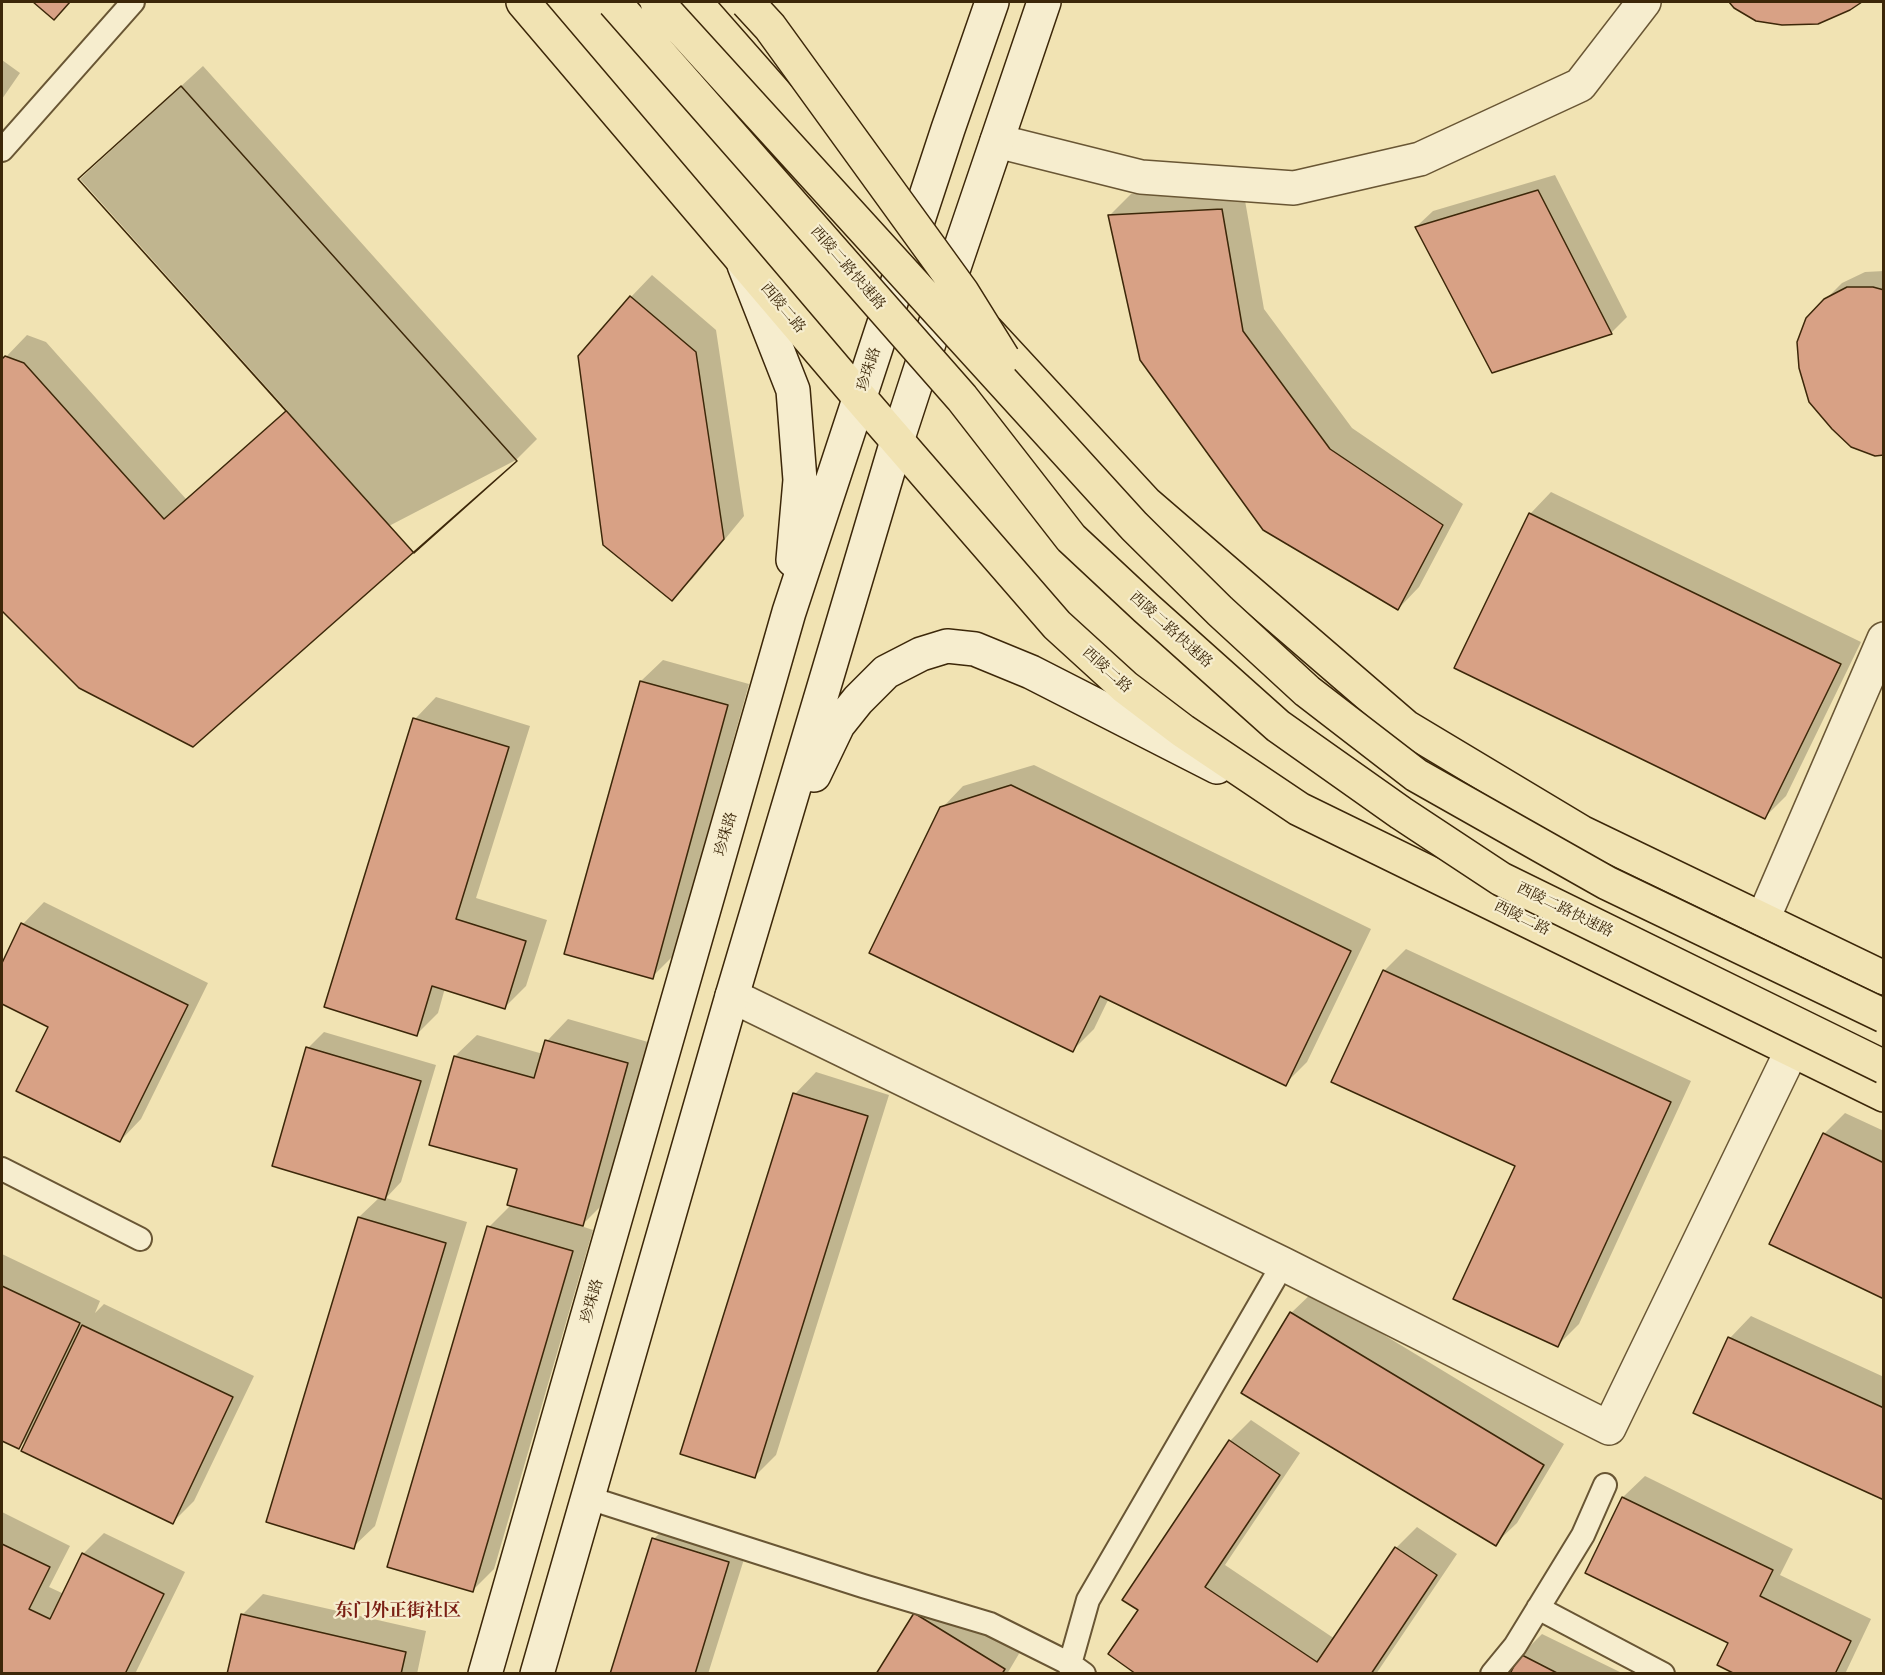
<!DOCTYPE html>
<html>
<head>
<meta charset="utf-8">
<style>
	body { margin:0 }
	#map { position:relative; width:1885px; height:1675px; overflow:hidden; background:#f1e3b3; font-family:"Libre Caslon Text",serif }
	canvas { display:block }
	.frame { position:absolute; inset:0; border:3px solid #3c2709; pointer-events:none }
</style>
</head>
<body>
<div id="map">
<canvas width="1885" height="1675"></canvas>
<div class="frame"></div>
</div>
<script>
const context = document.querySelector('canvas').getContext('2d');
context.lineJoin = 'round';
function fill(path, color) {
  context.fillStyle = color;
  context.fill(path, 'evenodd');
}
function shape(rows) {
  const path = new Path2D();
  for (const r of rows) {
    path.moveTo(r[0], r[1]);
    for (let i = 2; i < r.length; i += 2) path.lineTo(r[i], r[i + 1]);
  }
  return path;
}
function trace(path, color, width, dash) {
  context.strokeStyle = color;
  context.lineWidth = width;
  context.lineCap = dash ? 'butt' : 'round';
  context.setLineDash(dash || []);
  context.stroke(path);
}
function label(font, color, halo, rows, align = 'center') {
  context.font = font + ' "Libre Caslon Text","Noto Serif SC",serif';
  context.lineWidth = 4.5;
  context.setLineDash([]);
  context.textBaseline = 'middle';
  context.strokeStyle = halo;
  context.fillStyle = color;
  for (const [text, x, y, turn = 0] of rows) {
    context.save();
    context.translate(x, y);
    context.rotate((+turn || 0) * Math.PI / 180);
    context.textAlign = isNaN(turn) ? turn : align;
    if (halo) context.strokeText(text, 0, 0);
    context.fillText(text, 0, 0);
    context.restore();
  }
}
const shadow = shape([
	[1731,2,1860,2,1850,9,1735,7],
	[2,60,20,73,2,99],
	[203,66,537,439,516,460,79,687,2,609,2,361,27,335,46,342,186,499,287,410,80,179],
	[1555,175,1627,317,1611,333,1416,227,1433,211],
	[1243,189,1264,309,1352,428,1463,504,1419,587,1398,609,1110,215,1131,194],
	[1884,271,1884,454,1825,300,1842,283,1865,272],
	[652,275,716,330,744,516,693,578,672,599,580,356,631,297],
	[1551,492,1861,642,1786,796,1765,817,1530,514],
	[663,660,749,684,673,956,652,977,641,681],
	[436,697,530,726,476,898,547,920,526,986,505,1007,445,988,438,1013,417,1034,415,719],
	[1034,765,1371,929,1307,1062,1285,1084,1109,998,1094,1029,1073,1050,942,808,963,786],
	[44,902,208,983,141,1119,120,1141,50,1026,2,1002,2,967,23,924],
	[1406,949,1691,1081,1579,1324,1557,1346,1517,1166,1333,1081,1385,970],
	[568,1019,648,1042,604,1203,581,1226,593,1230,494,1569,473,1590,489,1227,511,1205,519,1168,455,1056,477,1035,543,1054,547,1041],
	[324,1032,436,1065,401,1182,386,1198,467,1222,375,1526,353,1547,359,1217,380,1197,308,1048],
	[816,1072,889,1095,776,1455,755,1476,795,1094],
	[1845,1113,1884,1131,1884,1298,1824,1134],
	[2,1254,100,1301,95,1313,104,1304,254,1376,194,1501,173,1522,29,1437,19,1447,2,1439],
	[1313,1292,1564,1444,1517,1523,1495,1544,1291,1313],
	[1751,1316,1884,1377,1884,1499,1695,1412,1730,1338],
	[1251,1420,1300,1453,1225,1565,1335,1639,1396,1548,1417,1527,1457,1554,1376,1674,1139,1674,1140,1609,1230,1441],
	[1645,1476,1793,1549,1780,1575,1871,1619,1845,1674,1738,1674,1730,1642,1587,1572,1623,1497],
	[2,1512,70,1546,49,1587,64,1594,83,1554,104,1533,185,1572,135,1674,2,1674],
	[675,1517,750,1540,708,1674,612,1674,654,1539],
	[263,1594,426,1631,417,1674,229,1674,242,1615],
	[931,1598,1020,1652,1007,1674,877,1674,915,1614],
	[1542,1634,1624,1674,1512,1674,1521,1655]
]);
const building = shape([
	[33,2,70,2,54,20,33,2],
	[1729,2,1862,2,1850,10,1818,24,1782,25,1756,21,1734,8,1729,2],
	[181,86,517,461,193,747,79,688,2,611,2,359,5,356,24,363,164,519,286,411,78,179,181,86],
	[181,86,517,461,414,553,78,179,181,86],
	[1538,190,1612,334,1492,373,1415,227,1538,190],
	[1222,209,1243,331,1330,449,1443,525,1398,610,1263,530,1140,360,1108,215,1222,209],
	[1847,287,1873,287,1884,290,1884,455,1875,456,1851,447,1832,429,1809,402,1799,368,1797,342,1806,318,1824,299,1847,287],
	[630,296,696,352,724,539,672,601,603,545,578,356,630,296],
	[1529,513,1841,664,1765,819,1454,668,1529,513],
	[640,681,728,705,653,979,564,954,640,681],
	[413,718,509,747,456,919,526,941,505,1009,432,986,417,1036,324,1007,413,718],
	[1011,785,1351,951,1286,1086,1100,996,1073,1052,869,953,940,807,1011,785],
	[21,923,188,1005,120,1142,16,1091,48,1027,2,1004,2,963,21,923],
	[1383,970,1671,1102,1558,1347,1453,1299,1515,1166,1331,1082,1383,970],
	[545,1040,628,1063,583,1226,507,1205,517,1169,429,1145,454,1056,534,1078,545,1040],
	[306,1047,421,1081,385,1200,272,1166,306,1047],
	[793,1093,868,1116,755,1478,680,1454,793,1093],
	[1823,1133,1884,1163,1884,1299,1769,1244,1823,1133],
	[358,1217,446,1243,354,1549,266,1522,358,1217],
	[487,1226,573,1251,473,1592,387,1567,487,1226],
	[2,1286,80,1323,19,1449,2,1441,2,1286],
	[1290,1312,1544,1465,1496,1546,1241,1393,1290,1312],
	[82,1325,233,1397,173,1524,21,1451,82,1325],
	[1728,1337,1884,1408,1884,1500,1693,1413,1728,1337],
	[1229,1440,1280,1475,1205,1587,1317,1662,1395,1547,1437,1575,1371,1674,1136,1674,1108,1654,1138,1610,1122,1600,1229,1440],
	[1622,1497,1773,1570,1760,1596,1851,1641,1835,1674,1735,1674,1717,1665,1728,1643,1585,1573,1622,1497],
	[652,1538,729,1562,695,1674,610,1674,652,1538],
	[2,1544,50,1567,29,1609,50,1619,82,1553,164,1594,125,1674,2,1674,2,1544],
	[914,1613,1005,1669,1002,1674,876,1674,914,1613],
	[241,1614,406,1652,401,1674,227,1674,241,1614],
	[1520,1654,1559,1674,1510,1674,1520,1654]
]);
const service = shape([
	[2,150,133,2],
	[2,1169,140,1239],
	[589,1498,863,1586,990,1624,1070,1664,1084,1674],
	[1538,1608,1663,1674],
	[1071,1674,1070,1664,1088,1600,1283,1264],
	[1492,1674,1515,1646,1583,1535,1605,1485]
]);
const minor = shape([
	[997,141,1141,177,1294,188,1420,159,1580,85,1644,2],
	[1763,919,1884,639],
	[732,996,1283,1264,1609,1428,1792,1050]
]);
const secondary = shape([
	[744,265,793,390,800,480,793,560],
	[814,775,838,725,858,700,886,672,921,654,947,646,975,649,1031,672,1217,767],
	[485,1674,789,612,948,129,992,2],
	[537,1674,732,996,897,441,947,288,1044,2]
]);
const primary = shape([
	[523,2,860,398,1057,625,1125,687,1183,731,1299,809,1884,1095],
	[695,2,936,276],
	[987,331,1146,503,1406,727,1581,832,1884,978]
]);
const trunkBridge = shape([
	[614,2,962,398,1071,538,1146,608,1278,726,1401,813,1501,879,1884,1067],
	[657,2,1134,526,1220,611,1307,691,1416,775,1607,883,1884,1016],
	[747,2,770,27,962,292,1003,358]
]);
const streetNames = [
	["西陵二路快速路",848,268,49],
	["西陵二路",783,308,50],
	["珍珠路",869,369,-72],
	["西陵二路快速路",1171,630,42],
	["西陵二路",1107,670,42],
	["珍珠路",726,834,-74],
	["西陵二路快速路",1565,910,26],
	["西陵二路",1522,918,26],
	["珍珠路",592,1301,-74]
];
const quarterNames = [
	["东门外正街社区",398,1611]
];
fill(shadow, '#0003');
fill(building, '#d8a185');
trace(building, '#3c2709', 1.5);
trace(service, '#695634', 26);
trace(minor, '#695634', 36);
trace(secondary, '#3c2709', 36);
trace(primary, '#3c2709', 36);
trace(service, '#f6edce', 22);
trace(minor, '#f6edce', 33);
trace(secondary, '#f6edce', 33);
trace(primary, '#f1e3b3', 33);
trace(trunkBridge, '#3c2709', 36, []);
trace(trunkBridge, '#f1e3b3', 33);
label('15px', '#3c2709', '#f6edce', streetNames);
label('bold 18px', '#7a1f14', '#f6edce', quarterNames);
</script>
</body>
</html>
